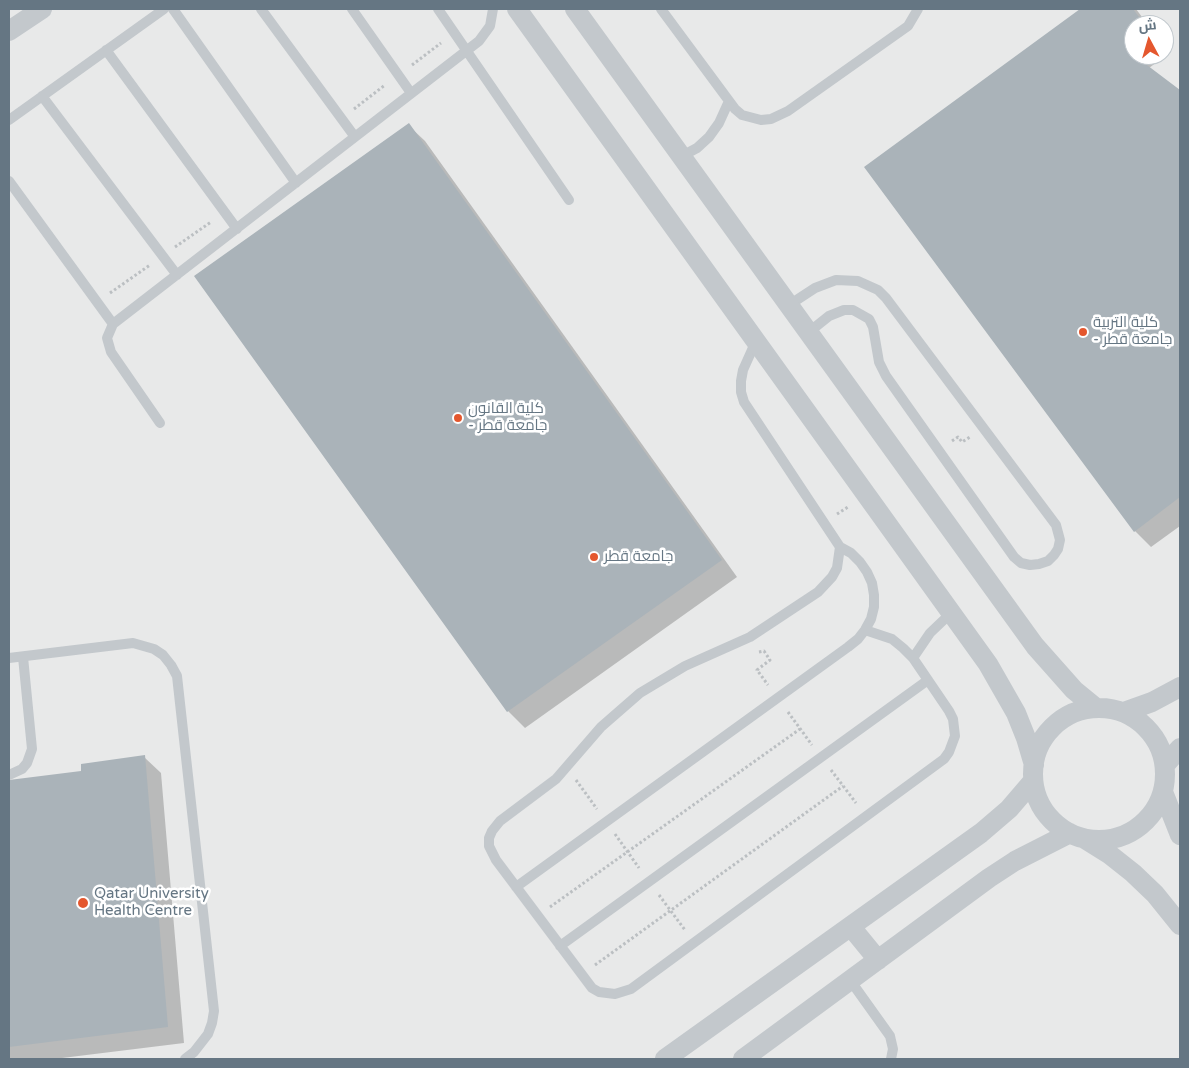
<!DOCTYPE html>
<html>
<head>
<meta charset="utf-8">
<style>
	body { margin:0 }
	#map { position:relative; width:1189px; height:1068px; overflow:hidden; background:#fafaf8; font-family:"Varela Round",Cairo,sans-serif }
	canvas { display:block }
	.frame { position:absolute; inset:0; border:10px solid #657683; pointer-events:none }
	.north { position:absolute; left:1124px; top:15px; width:50px; height:50px; box-sizing:border-box; background:#fff; border:1px solid #c1c8cd; border-radius:50%; rotate:354deg; font-size:14px; font-weight:700; line-height:20px; text-align:center; color:#657683 }
	.north::after { content:''; display:block; margin:auto; width:18px; height:22px; background:#e4572e; clip-path:polygon(50% 0,100% 100%,50% 72%,0 100%) }
</style>
</head>
<body>
<div id="map">
<canvas width="1189" height="1068"></canvas>
<div class="frame"></div>
<div class="north">ش</div>
</div>
<script>
const context = document.querySelector('canvas').getContext('2d');
context.lineJoin = 'round';
function fill(path, color) {
  context.fillStyle = color;
  context.fill(path, 'evenodd');
}
function shape(rows) {
  const path = new Path2D();
  for (const r of rows) {
    if (r.length === 3) {
      path.moveTo(r[0] + r[2], r[1]);
      path.arc(r[0], r[1], r[2], 0, 2 * Math.PI);
      continue;
    }
    path.moveTo(r[0], r[1]);
    for (let i = 2; i < r.length; i += 2) path.lineTo(r[i], r[i + 1]);
  }
  return path;
}
function trace(path, color, width, dash) {
  context.strokeStyle = color;
  context.lineWidth = width;
  context.lineCap = dash ? 'butt' : 'round';
  context.setLineDash(dash || []);
  context.stroke(path);
}
function label(font, color, halo, rows, align = 'center') {
  context.font = font + ' "Varela Round",Cairo,sans-serif';
  context.lineWidth = 5;
  context.setLineDash([]);
  context.textBaseline = 'middle';
  context.strokeStyle = halo;
  context.fillStyle = color;
  for (const [text, x, y, turn = 0] of rows) {
    context.save();
    context.translate(x, y);
    context.rotate((+turn || 0) * Math.PI / 180);
    context.textAlign = isNaN(turn) ? turn : align;
    if (halo) context.strokeText(text, 0, 0);
    context.fillText(text, 0, 0);
    context.restore();
  }
}
const built = shape([
	[9,9,1180,9,1180,1059,9,1059],
	[1134,25,1164,25,1164,55,1134,55]
]);
const shadow = shape([
	[1082,9,1136,9,1148,25,1134,25,1134,55,1164,55,1164,47,1169,53,1149,68,1180,91,1180,526,1151,547,1135,531,866,167],
	[408,125,425,141,737,577,525,728,508,711,196,276],
	[144,757,161,773,184,1043,54,1059,9,1059,9,781,82,773]
]);
const building = shape([
	[1080,9,1133,9,1145,25,1134,25,1134,50,1131,53,1180,90,1180,497,1134,532,864,167],
	[409,123,722,560,507,712,194,276],
	[145,755,168,1027,9,1047,9,780,81,771,81,764]
]);
const path = shape([
	[412,65,441,43],
	[354,109,385,85],
	[175,247,211,222],
	[110,293,150,265],
	[952,441,958,437,962,442,970,437],
	[837,514,848,507],
	[759,652,764,651,770,660,757,670,768,685],
	[788,712,812,745],
	[831,770,856,803],
	[576,780,597,809],
	[615,834,639,868],
	[659,895,685,930],
	[550,907,800,729],
	[595,965,843,786]
]);
const lane = shape([
	[173,9,296,183],
	[261,9,355,137],
	[352,9,411,93],
	[438,9,569,200],
	[661,9,735,109,742,115,761,120,771,119,788,111,908,26,918,9],
	[106,50,237,229],
	[42,96,177,275],
	[9,120,164,9],
	[682,156,697,148,709,137,719,123,729,101],
	[9,181,113,324],
	[789,305,815,288,836,280,858,281,878,290,886,298,1056,525,1060,540,1058,549,1054,555,1048,561,1039,564,1030,565,1021,563,1014,557,886,376,879,362,873,327,869,319,853,310,844,310,829,316,809,332],
	[160,423,111,352,107,338,113,324,479,41,490,26,493,9],
	[840,547,837,568,832,577,818,592,750,637,685,666,640,693,601,727,556,779,500,821,492,831,489,838,489,846,496,860,592,988,599,992,615,994,631,989,944,759,949,752,955,736,953,719,949,711,913,658,903,648,892,639,865,630],
	[9,658,133,643,154,649,163,655,171,665,177,676,214,1011,212,1023,208,1034,194,1052,185,1059],
	[913,658,930,633,951,613],
	[9,775,22,769,27,763,32,749,23,657],
	[516,887,848,647,858,639,865,630,871,619,874,607,874,595,872,583,867,572,860,562,851,553,840,547,744,402,741,392,741,381,743,370,756,341],
	[560,946,928,680],
	[850,980,890,1036,893,1049,891,1059]
]);
const street = shape([
	[517,9,988,664,1016,713,1026,738,1034,765],
	[575,9,1035,646,1074,690,1096,708],
	[9,31,42,9],
	[1099,774,66],
	[1124,712,1152,702,1180,687],
	[1165,765,1180,748],
	[1163,792,1180,835],
	[1085,839,1109,854,1133,873,1155,894,1180,925],
	[851,927,878,960],
	[665,1059,981,833,1009,809,1033,781],
	[743,1059,989,878,1015,861,1070,833]
]);
const markers = [
	[1083,332,5,"#e4572e"],
	[458,418,5,"#e4572e"],
	[594,557,5,"#e4572e"],
	[83,903,6,"#e4572e"]
];
const poiNames = [
	["كلية التربية",1093,323],
	["- جامعة قطر",1093,340],
	["كلية القانون",468,409],
	["- جامعة قطر",468,426],
	["جامعة قطر",604,557],
	["Qatar University",94,894],
	["Health Centre",94,911]
];
fill(built, '#e8e9e9');
fill(shadow, '#0003');
fill(building, '#aab3b9');
trace(path, '#bbbfc2', 3, [2.5, 2.5]);
trace(lane, '#c3c8cc', 10);
trace(street, '#c3c8cc', 20);
for (const [x, y, r, color] of markers) {
  const dot = new Path2D();
  dot.arc(x, y, r, 0, 2 * Math.PI);
  context.fillStyle = color;
  context.fill(dot);
  trace(dot, '#fff', 2);
}
label('15px', '#657683', '#fff', poiNames, 'left');
</script>
</body>
</html>
